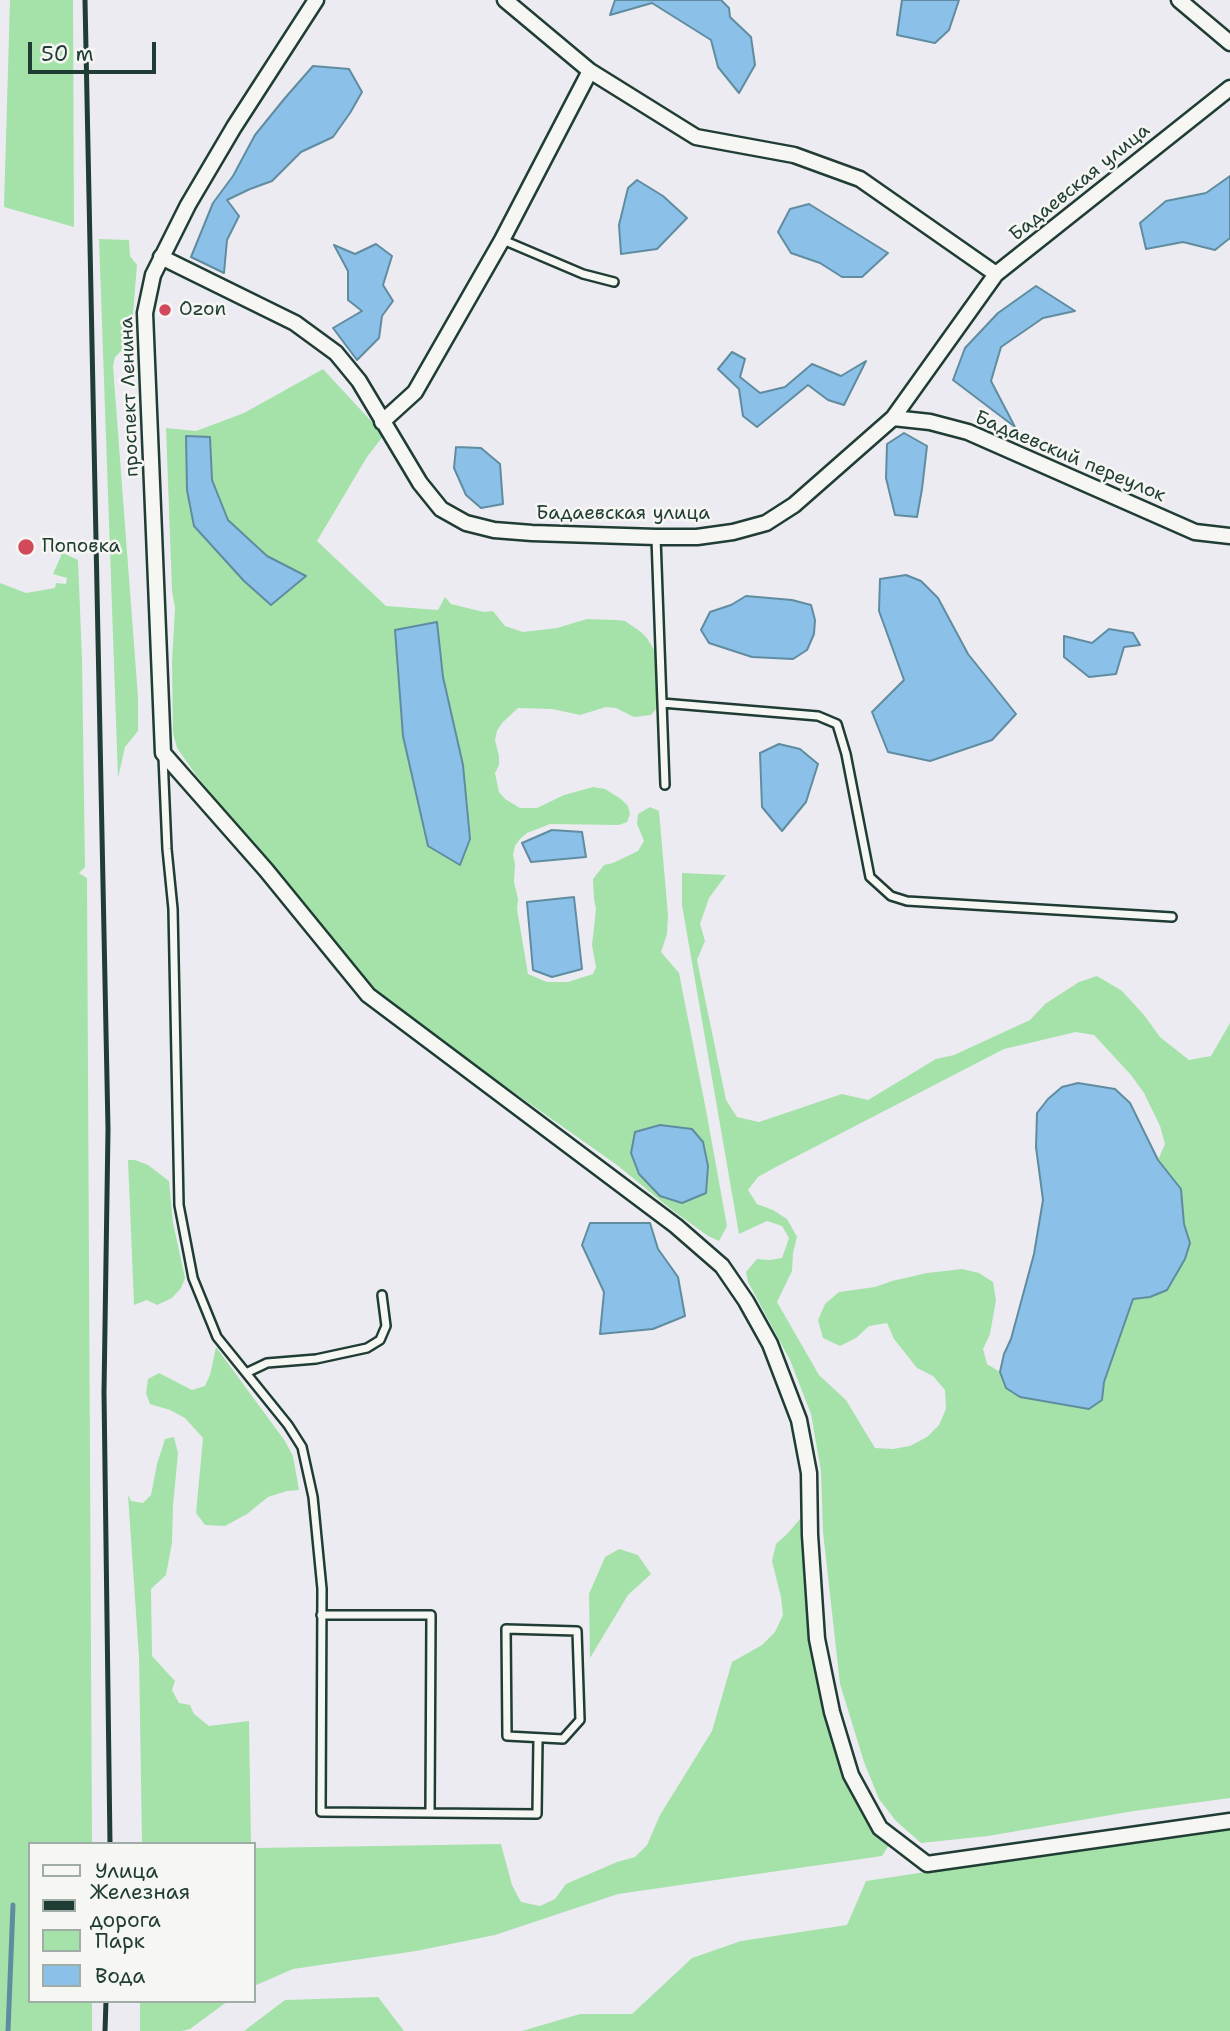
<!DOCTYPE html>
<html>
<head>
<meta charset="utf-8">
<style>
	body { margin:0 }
	#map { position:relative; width:1230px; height:2031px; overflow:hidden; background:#edebf2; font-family:"Shantell Sans",sans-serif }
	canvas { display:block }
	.legend { position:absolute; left:28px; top:1842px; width:228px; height:161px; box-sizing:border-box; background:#f6f6f2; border:2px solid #a0aca6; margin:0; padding:9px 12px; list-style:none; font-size:21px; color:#1f3d34 }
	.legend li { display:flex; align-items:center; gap:14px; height:35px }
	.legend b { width:35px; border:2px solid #a0aca6 }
	.scale { position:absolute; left:28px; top:42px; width:128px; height:32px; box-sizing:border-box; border:4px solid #1f3d34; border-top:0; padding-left:9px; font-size:21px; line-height:24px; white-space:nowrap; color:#1f3d34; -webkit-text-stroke:5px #f6f6f2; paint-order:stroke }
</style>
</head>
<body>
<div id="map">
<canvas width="1230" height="2031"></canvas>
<ul class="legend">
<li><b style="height:9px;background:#f6f6f2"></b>Улица</li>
<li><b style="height:9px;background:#1f3d34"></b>Железная дорога</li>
<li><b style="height:19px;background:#a5e2a9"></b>Парк</li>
<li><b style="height:19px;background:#8bc0e8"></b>Вода</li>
</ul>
<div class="scale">50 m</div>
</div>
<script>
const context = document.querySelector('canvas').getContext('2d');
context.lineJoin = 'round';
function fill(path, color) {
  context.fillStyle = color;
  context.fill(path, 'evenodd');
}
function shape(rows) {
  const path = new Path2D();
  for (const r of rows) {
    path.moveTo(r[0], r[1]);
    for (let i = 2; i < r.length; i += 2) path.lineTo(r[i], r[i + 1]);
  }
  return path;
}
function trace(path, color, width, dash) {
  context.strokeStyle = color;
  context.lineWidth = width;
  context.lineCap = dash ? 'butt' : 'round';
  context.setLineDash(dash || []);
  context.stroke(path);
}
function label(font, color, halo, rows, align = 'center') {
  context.font = font + ' "Shantell Sans",sans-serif';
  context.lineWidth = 5;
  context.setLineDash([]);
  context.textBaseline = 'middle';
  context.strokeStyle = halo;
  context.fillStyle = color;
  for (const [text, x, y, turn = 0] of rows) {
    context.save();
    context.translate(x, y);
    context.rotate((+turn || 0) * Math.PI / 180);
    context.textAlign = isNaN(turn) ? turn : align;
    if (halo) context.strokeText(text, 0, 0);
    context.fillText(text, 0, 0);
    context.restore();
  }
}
const green = shape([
	[10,0,73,0,74,227,4,207],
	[99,239,129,240,130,256,137,265,130,349,122,350,115,357,113,366,138,697,138,731,125,747,118,778],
	[323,369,384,435,367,457,317,541,386,606,438,610,445,597,451,604,484,612,493,611,505,626,523,632,557,628,587,619,616,620,625,621,641,632,647,638,656,653,657,708,651,715,634,717,616,708,606,707,580,715,552,709,518,708,502,723,497,731,495,740,499,756,499,765,495,773,499,792,505,799,520,808,537,808,564,795,593,787,605,789,621,799,628,806,630,814,627,822,619,825,550,824,527,833,520,839,515,846,513,855,515,864,514,882,518,899,517,909,528,974,547,982,568,982,593,974,596,967,592,945,596,909,594,899,593,879,604,865,613,863,638,851,644,841,637,824,638,814,650,807,659,811,668,915,667,934,661,952,679,973,706,1110,727,1226,719,1241,708,1236,672,1210,617,1165,387,1003,370,987,196,775,177,748,173,733,172,662,175,608,172,591,166,428,196,431,244,413],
	[210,438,212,480,228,520,267,556,305,576,194,526],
	[437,622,443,677,463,765,460,865,428,845,403,736,395,630],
	[59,551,78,560,82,658,85,867,79,873,87,878,92,1844,30,1844,30,2001,92,2001,92,2031,0,2031,0,583,26,593,55,588,56,583,66,584,67,578,53,574,61,556],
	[682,873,726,875,709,898,700,924,705,941,697,960,726,1100,737,1117,759,1122,842,1094,868,1100,936,1059,954,1055,1030,1020,1045,1004,1079,982,1097,976,1122,991,1144,1015,1160,1037,1189,1060,1211,1056,1230,1023,1230,1798,1134,1811,988,1836,921,1843,896,1821,879,1799,864,1762,840,1684,823,1532,821,1471,811,1414,790,1360,748,1282,746,1272,757,1259,770,1260,782,1258,789,1238,782,1226,767,1221,739,1234,682,905],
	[1076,1032,1094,1035,1131,1075,1144,1093,1160,1126,1165,1144,1158,1160,1181,1189,1184,1224,1190,1243,1150,1297,1133,1299,1104,1382,1102,1400,1006,1388,1000,1372,987,1364,983,1349,990,1334,996,1300,993,1282,979,1273,962,1269,927,1273,892,1281,875,1287,839,1292,825,1304,818,1320,823,1338,840,1346,856,1338,869,1326,887,1323,894,1339,917,1368,933,1376,945,1390,946,1409,939,1425,927,1437,910,1446,893,1449,875,1448,846,1400,819,1375,777,1302,792,1271,793,1253,797,1237,787,1219,773,1210,757,1204,748,1190,758,1177,774,1168,1004,1049],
	[128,1160,135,1160,148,1165,169,1181,173,1223,185,1278,181,1288,172,1298,157,1305,147,1300,134,1305],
	[216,1347,285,1441,293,1456,299,1490,287,1491,268,1497,247,1514,225,1526,205,1525,196,1513,203,1438,185,1418,170,1410,150,1404,146,1393,148,1379,159,1373,192,1390,205,1386,210,1375],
	[174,1437,178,1453,173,1506,172,1543,166,1575,151,1589,152,1656,175,1681,172,1690,179,1703,190,1705,194,1714,209,1726,249,1721,251,1844,142,1844,139,1657,128,1495,131,1501,143,1503,151,1495,157,1464,165,1439],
	[805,1513,804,1568,832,1735,889,1835,889,1845,882,1856,618,1894,495,1935,416,1951,293,1969,254,1986,254,1848,501,1844,512,1885,521,1902,540,1906,555,1899,566,1884,617,1862,635,1857,647,1845,660,1815,712,1731,732,1662,762,1645,775,1632,783,1615,781,1597,772,1561,776,1544,788,1533],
	[619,1549,638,1555,651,1574,628,1595,590,1658,589,1594,605,1557],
	[1230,1826,1230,2031,522,2031,580,2014,632,2014,692,1958,741,1941,847,1925,866,1881],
	[378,1997,404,2031,244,2031,285,2000],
	[140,2001,228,2001,190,2029,182,2031,140,2031]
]);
const water = shape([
	[615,0,721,0,729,8,730,17,751,37,755,65,739,93,718,67,711,40,652,3,610,15,615,0],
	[902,0,959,0,949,30,935,43,897,35,902,0],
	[313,66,349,69,362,92,350,113,333,137,301,152,272,181,250,189,227,200,239,216,227,240,224,273,191,257,213,203,233,176,255,135,285,98,313,66],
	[1230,176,1230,238,1215,250,1183,242,1146,249,1140,223,1166,201,1206,193,1230,176],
	[637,180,663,196,687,218,657,249,621,254,619,225,628,188,637,180],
	[809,204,888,253,862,277,842,277,820,263,791,253,778,232,790,209,809,204],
	[376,244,392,256,383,285,393,301,382,316,379,338,357,360,333,328,362,311,348,300,348,271,334,245,355,254,376,244],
	[1036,286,1075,311,1043,318,1001,347,991,381,1015,427,953,380,965,348,998,313,1036,286],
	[732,352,745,359,740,377,760,393,785,387,812,364,841,376,866,361,844,405,828,400,808,385,757,427,743,416,739,389,718,369,732,352],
	[904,433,927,446,922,489,917,517,895,515,886,478,887,444,904,433],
	[186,436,210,437,212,480,228,520,267,556,306,576,271,605,244,581,194,526,187,490,186,436],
	[456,447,481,448,500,464,503,504,481,508,466,495,454,468,456,447],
	[906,575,921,581,938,598,968,654,1016,714,992,740,930,761,888,752,872,712,904,680,879,611,880,579,906,575],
	[746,596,792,600,811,605,815,620,814,634,807,650,793,659,752,657,709,643,701,630,710,612,731,605,746,596],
	[437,622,443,677,463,765,470,839,460,865,428,846,403,736,395,630,437,622],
	[1109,629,1133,633,1140,645,1124,647,1116,674,1089,677,1064,657,1064,636,1092,643,1109,629],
	[779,744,800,749,818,764,806,802,782,831,762,807,760,753,779,744],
	[552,830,582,832,586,857,531,862,522,843,552,830],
	[574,897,582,969,552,977,533,970,527,902,574,897],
	[1078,1083,1115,1089,1130,1103,1158,1160,1181,1189,1184,1224,1190,1243,1185,1259,1167,1290,1150,1297,1133,1299,1104,1382,1102,1400,1089,1409,1020,1397,1006,1388,1000,1372,1004,1354,1011,1339,1034,1254,1043,1200,1036,1147,1037,1113,1048,1099,1062,1087,1078,1083],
	[660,1125,692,1129,703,1142,708,1166,706,1193,682,1203,660,1196,639,1174,631,1153,635,1132,660,1125],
	[590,1223,650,1223,658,1249,678,1277,685,1316,653,1329,600,1334,604,1292,582,1245,590,1223]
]);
const stream = shape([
	[8,2031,13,1905]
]);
const service = shape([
	[503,240,583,274,614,282],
	[656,538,665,785],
	[662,703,818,716,837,724,846,754,870,877,891,896,907,901,1172,917],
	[163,757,167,849,173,909,179,1205,193,1278,217,1337,288,1425,302,1447,313,1497,322,1589,321,1812,537,1814,538,1739],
	[246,1373,267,1363,316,1359,367,1348,380,1340,386,1326,382,1295],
	[321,1615,431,1615,430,1813],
	[506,1629,577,1631,580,1720,563,1739,507,1736,506,1629]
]);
const minor = shape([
	[316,0,234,127,188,205,153,275,145,313,163,753,266,870,368,995,676,1226,722,1266,746,1301,770,1344,799,1420,809,1473,810,1535,817,1639,832,1712,851,1775,880,1828,927,1864,1230,1821],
	[505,0,590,71,696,137,794,155,860,179,996,274],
	[1179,0,1230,43],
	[161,257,295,323,336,353,359,381,420,483,441,509,466,523,494,530,532,533,656,537,697,537,733,532,766,523,794,505,893,418,996,274,1230,88],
	[893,418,930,422,968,432,1195,532,1230,536],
	[382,422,415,392,502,240,590,71]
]);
const rail = shape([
	[85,0,108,1129,104,1392,110,1844],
	[105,2031,106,2001]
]);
const markers = [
	[165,310,7,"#d1495b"],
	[26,547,9,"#d1495b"]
];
const streetNames = [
	["Бадаевская улица",1080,183,-39],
	["проспект Ленина",130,397,-92],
	["Бадаевский переулок",1070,457,23],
	["Бадаевская улица",623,514]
];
const poiNames = [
	["Ozon",179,310],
	["Поповка",42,547]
];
fill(green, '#a5e2a9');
fill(water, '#8bc0e8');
trace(water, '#608ca0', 2);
trace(stream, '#608ca0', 5);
trace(service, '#1f3d34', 12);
trace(minor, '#1f3d34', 19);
trace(service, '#f6f6f2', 7);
trace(minor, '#f6f6f2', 14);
trace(rail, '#1f3d34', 5);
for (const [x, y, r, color] of markers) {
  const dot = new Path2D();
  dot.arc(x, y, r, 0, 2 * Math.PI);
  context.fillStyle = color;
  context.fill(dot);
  trace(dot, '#f6f6f2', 2.5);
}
label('19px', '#1f3d34', '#f6f6f2', streetNames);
label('19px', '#1f3d34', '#f6f6f2', poiNames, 'left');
</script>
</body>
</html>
